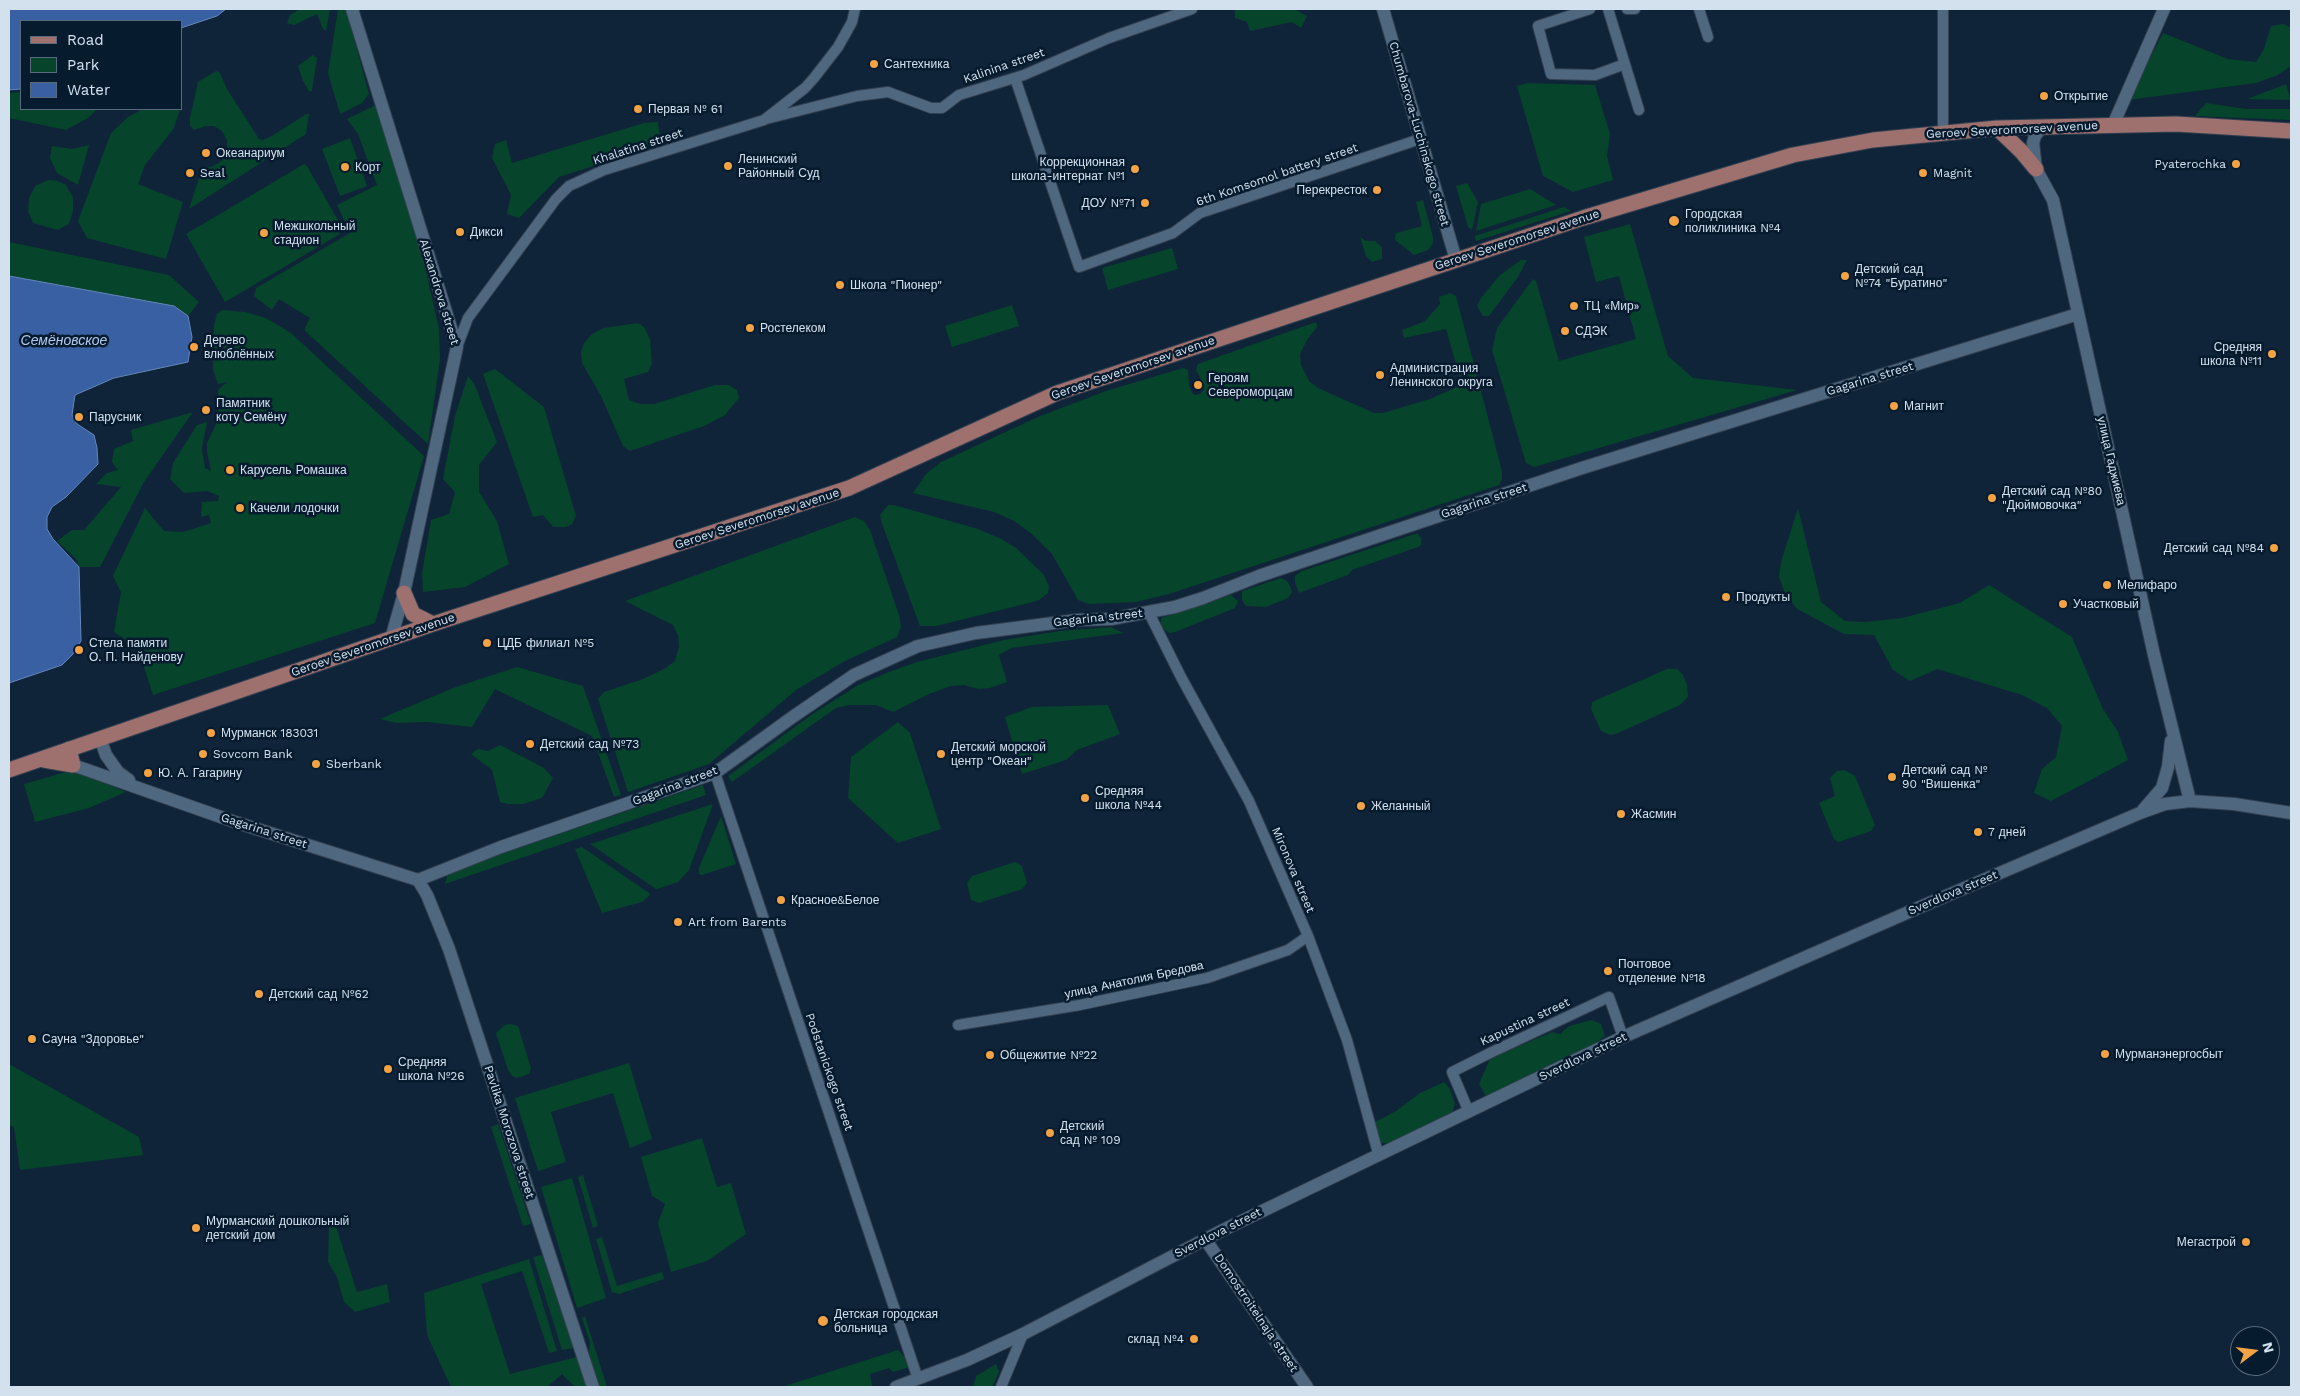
<!DOCTYPE html>
<html>
<head>
<meta charset="utf-8">
<style>
	body { margin:0 }
	#map { position:relative; width:2300px; height:1396px; overflow:hidden; background:#0f2439; font-family:"Work Sans",sans-serif }
	canvas { display:block }
	.frame { position:absolute; inset:0; border:10px solid #d3e1ef; pointer-events:none }
	.legend { position:absolute; left:20px; top:20px; width:162px; height:90px; box-sizing:border-box; background:#061b2e; border:1px solid #586a7b; margin:0; padding:6px 9px; list-style:none; font-size:15px; color:#d3e1ef }
	.legend li { display:flex; align-items:center; gap:10px; height:25px }
	.legend b { width:25px; border:1px solid #586a7b }
	.north { position:absolute; left:2230px; top:1326px; width:50px; height:50px; box-sizing:border-box; background:#061b2e; border:1px solid #586a7b; border-radius:50%; rotate:75deg; font-size:14px; font-weight:700; line-height:20px; text-align:center; color:#d3e1ef }
	.north::after { content:''; display:block; margin:auto; width:18px; height:22px; background:#f4a344; clip-path:polygon(50% 0,100% 100%,50% 72%,0 100%) }
</style>
</head>
<body>
<div id="map">
<canvas width="2300" height="1396"></canvas>
<div class="frame"></div>
<ul class="legend">
<li><b style="height:6px;background:#9e706e"></b>Road</li>
<li><b style="height:14px;background:#06442c"></b>Park</li>
<li><b style="height:14px;background:#3860a3"></b>Water</li>
</ul>
<div class="north">N</div>
</div>
<script>
const context = document.querySelector('canvas').getContext('2d');
context.lineJoin = 'round';
function fill(path, color) {
  context.fillStyle = color;
  context.fill(path, 'evenodd');
}
function shape(rows) {
  const path = new Path2D();
  for (const r of rows) {
    path.moveTo(r[0], r[1]);
    for (let i = 2; i < r.length; i += 2) path.lineTo(r[i], r[i + 1]);
  }
  return path;
}
function trace(path, color, width, dash) {
  context.strokeStyle = color;
  context.lineWidth = width;
  context.lineCap = dash ? 'butt' : 'round';
  context.setLineDash(dash || []);
  context.stroke(path);
}
function label(font, color, halo, rows, align = 'center') {
  context.font = font + ' "Work Sans",sans-serif';
  context.lineWidth = 5;
  context.setLineDash([]);
  context.textBaseline = 'middle';
  context.strokeStyle = halo;
  context.fillStyle = color;
  for (const [text, x, y, turn = 0] of rows) {
    context.save();
    context.translate(x, y);
    context.rotate((+turn || 0) * Math.PI / 180);
    context.textAlign = isNaN(turn) ? turn : align;
    if (halo) context.strokeText(text, 0, 0);
    context.fillText(text, 0, 0);
    context.restore();
  }
}
const green = shape([
	[300,9,330,9,326,31,323,29,317,14,294,25,287,23,290,15],
	[338,9,346,9,369,94,362,103,340,114,328,73],
	[1235,9,1294,9,1307,16,1301,28,1292,22,1250,31,1247,22,1235,18],
	[2283,24,2291,28,2291,66,2278,75,2256,83,2128,100,2163,33,2228,59,2256,62,2264,49,2271,26],
	[313,55,317,58,312,91,309,91,303,81,298,66],
	[216,71,220,73,227,89,259,139,263,140,272,136,306,114,309,114,306,134,189,209,201,172,205,168,213,166,223,160,227,150,227,140,222,131,214,126,206,126,194,130,190,126,190,118,198,82],
	[1528,83,1595,85,1610,134,1607,156,1613,180,1573,192,1543,176,1517,86],
	[2286,84,2291,100,2247,99],
	[21,92,21,109,95,109,95,111,88,118,66,130,9,118,9,93],
	[2206,103,2246,109,2291,109,2291,120,2195,116],
	[376,105,425,267,439,329,440,359,428,444,304,330,310,318,279,299,272,310,254,296,256,288,350,233,337,205,377,185,358,134,347,119],
	[143,109,180,109,174,128,145,165,138,184,183,202,166,259,87,238,78,221,111,133,128,117],
	[658,122,660,137,647,149,559,177,519,218,507,214,511,195,492,158,495,144,506,140,512,163,644,123],
	[350,138,367,186,340,196,322,149],
	[89,145,78,185,57,173,50,158,52,146,72,149],
	[304,164,307,166,342,227,340,234,225,302,186,234],
	[48,180,58,181,66,185,73,197,73,211,69,224,58,230,33,223,28,211,29,198,35,186],
	[1467,183,1478,202,1472,230,1468,227,1456,186],
	[1530,189,1556,205,1476,231,1481,204],
	[1423,200,1433,237,1433,243,1428,250,1414,255,1395,240,1396,233,1422,226,1416,202],
	[1564,207,1571,211,1476,241,1475,236],
	[1630,224,1668,356,1693,378,1797,390,1534,467,1526,463,1492,350,1497,328,1533,279,1536,281,1559,361,1636,339,1619,276,1596,282,1584,237],
	[1360,237,1366,241,1375,241,1382,247,1382,259,1372,262,1366,256],
	[9,242,169,275,199,302,188,316,174,306,9,276],
	[1172,248,1178,269,1108,290,1102,268],
	[1521,260,1527,260,1518,277,1489,316,1483,316,1477,306,1481,298,1499,276],
	[1450,293,1456,296,1502,471,1502,479,1499,485,1169,594,1136,602,1088,604,1078,600,1052,554,1032,534,1014,521,994,512,913,493,926,474,941,462,1038,417,1106,391,1183,368,1188,370,1189,385,1192,393,1195,395,1200,394,1204,390,1204,385,1196,370,1198,364,1316,322,1317,327,1307,340,1300,354,1301,365,1309,381,1318,388,1374,413,1383,413,1430,399,1457,387,1460,378,1446,329,1404,338,1402,330,1425,321,1440,304,1439,297],
	[1012,305,1019,326,952,347,945,326],
	[222,310,245,312,266,318,291,333,424,456,375,623,153,695,138,648,114,632,121,592,113,576,145,508,164,531,183,532,211,523,209,515,201,517,202,502,218,501,219,496,207,491,184,493,170,479,173,463,197,425,207,422,202,448,205,468,211,471,207,452,207,443,218,420,218,390,227,382,218,384,213,370,214,325,217,314],
	[638,323,644,327,650,339,652,364,648,372,624,379,629,400,640,404,654,404,715,385,729,385,737,390,739,398,725,415,704,426,630,451,623,446,601,396,582,363,581,352,584,343,592,334,604,328],
	[495,369,544,407,576,516,572,524,566,527,553,527,543,515,533,517,483,374],
	[468,376,474,383,497,442,479,465,479,492,497,521,509,564,465,587,423,592,422,573,431,520,449,514,455,492,443,479,455,416],
	[193,412,144,482,100,567,80,567,76,559,57,541,72,530,84,530,121,487,96,484,107,473,118,470,112,462,114,449,133,441,131,430],
	[888,505,894,505,978,529,999,538,1015,547,1043,574,1049,586,1048,593,1039,600,1029,603,936,626,920,626,882,524,880,515],
	[1798,508,1821,602,1845,621,1865,622,1902,618,1960,603,1989,585,2072,637,2103,709,2118,732,2128,760,2051,801,2034,793,2042,769,2056,757,2062,726,2047,708,2022,695,1937,669,1910,681,1893,670,1874,635,1844,634,1797,609,1785,593,1779,577,1781,562],
	[855,517,864,521,870,530,899,615,901,627,897,637,845,661,796,690,709,764,628,792,598,699,604,692,643,679,664,669,675,661,679,647,678,635,673,625,625,601],
	[1415,534,1418,534,1421,538,1421,545,1418,547,1352,570,1348,575,1299,593,1295,583,1295,576,1302,571],
	[1281,578,1287,581,1290,586,1292,592,1288,598,1266,607,1246,606,1242,600,1242,591],
	[1231,595,1238,601,1235,608,1175,632,1169,633,1161,627,1161,618],
	[1111,627,1123,633,1011,648,999,655,1007,682,990,688,978,689,964,685,951,686,929,694,893,712,876,705,849,705,836,708,732,782,728,776,811,715,858,685,889,672,917,662,1004,640,1060,631],
	[517,667,583,686,621,795,614,797,592,736,495,689,472,727,427,722,396,723,380,719,453,688],
	[1667,669,1677,669,1683,675,1687,685,1688,697,1680,705,1616,734,1610,735,1601,731,1591,709,1592,702],
	[1108,705,1120,734,1077,750,1066,760,1022,774,1005,717,1032,707],
	[898,722,910,733,941,829,898,843,848,798,851,757],
	[500,745,544,768,553,778,542,798,523,804,508,804,500,802,492,770,471,754,478,749,488,751],
	[73,770,126,792,89,808,35,822,24,784],
	[1844,770,1855,776,1875,825,1871,831,1838,842,1834,839,1819,803,1835,796,1830,778,1837,771],
	[703,785,706,795,445,884,448,872],
	[713,804,689,870,678,882,660,888,656,889,590,844],
	[721,816,736,864,702,875,699,874,699,868],
	[582,847,649,893,650,895,642,902,602,913,575,849],
	[1015,862,1022,866,1027,883,1022,889,979,903,971,900,967,883,972,876],
	[1592,1020,1601,1024,1605,1036,1588,1048,1488,1097,1485,1095,1479,1084,1490,1059,1552,1032,1560,1034,1569,1026],
	[511,1024,518,1026,531,1068,529,1074,517,1078,512,1076,508,1070,496,1033,505,1025],
	[629,1063,652,1139,630,1148,613,1093,551,1112,566,1162,538,1171,515,1098],
	[9,1064,139,1137,143,1155,20,1170,14,1127,9,1125],
	[1444,1082,1450,1089,1455,1104,1452,1113,1393,1143,1380,1143,1375,1130,1375,1122,1396,1111,1420,1093],
	[498,1124,531,1224,523,1226,491,1127],
	[702,1138,717,1187,731,1183,746,1234,707,1261,671,1272,658,1223,665,1204,652,1196,641,1157],
	[583,1175,598,1226,593,1228,578,1177],
	[572,1178,606,1298,577,1308,541,1187],
	[334,1220,357,1292,387,1284,390,1302,355,1312,344,1302,337,1277,328,1262,329,1226],
	[602,1237,617,1286,662,1272,664,1279,619,1294,612,1292,596,1239],
	[542,1255,574,1348,562,1350,533,1257],
	[529,1259,557,1351,549,1353,522,1271,481,1284,510,1374,577,1357,587,1387,575,1387,562,1374,547,1387,451,1387,427,1335,424,1293],
	[585,1316,607,1387,600,1387,589,1353,590,1342,582,1318],
	[898,1350,910,1363,910,1367,893,1372,889,1368,870,1374,872,1386,868,1387,782,1387],
	[996,1364,999,1372,992,1387,969,1387,974,1385,976,1376]
]);
const water = shape([
	[9,9,226,9,217,16,181,28,181,21,21,21,21,89,9,90,9,9],
	[9,276,174,306,188,316,192,337,188,362,114,378,75,395,72,415,77,424,94,435,97,448,98,464,66,497,52,507,47,517,47,529,53,539,79,567,81,641,73,654,62,665,9,683,9,276]
]);
const minor = shape([
	[1590,9,1538,26,1551,74,1595,75,1625,64],
	[1608,9,1639,110],
	[1627,9,1635,9],
	[1699,9,1708,37],
	[1015,78,1079,267,1173,233,1200,213,1420,139],
	[766,119,857,96,888,92,931,108,942,108,959,95,1024,75,1109,38,1192,9],
	[1943,131,1943,9],
	[457,347,468,318,556,199,569,186,604,170,764,120,805,88,814,78,838,47,852,22,855,9],
	[1149,613,1181,677,1249,801,1308,936,1347,1040,1378,1153],
	[715,773,918,1379],
	[958,1025,1080,1005,1207,978,1288,950,1308,936],
	[1469,1112,1452,1072,1490,1053,1609,997,1623,1037],
	[1001,1387,1023,1334]
]);
const tertiary = shape([
	[352,9,457,347,404,593,391,639],
	[1383,9,1456,260],
	[2113,125,2164,9],
	[2043,126,2035,136,2033,143,2036,169,2053,200,2154,655,2190,801],
	[100,738,106,755,118,772,129,780],
	[73,765,235,822,418,880,501,847,715,773,794,716,854,675,918,646,976,633,1077,620,1111,619,1175,607,1203,598,1259,576,1582,468,2078,314],
	[2143,810,2162,788,2168,767,2171,741],
	[418,880,427,895,449,949,593,1387],
	[1205,1239,1307,1387],
	[896,1387,967,1360,1023,1334,1221,1231,1623,1037,1911,911,2140,813,2165,804,2190,801,2234,804,2291,813]
]);
const primary = shape([
	[1997,128,2021,151,2036,169],
	[404,593,413,614,433,624],
	[44,760,73,765,69,749],
	[9,770,433,624,849,488,1057,393,1583,218,1793,155,1873,140,1997,128,2176,124,2291,131]
]);
const markers = [
	[874,64,5,"#f4a344"],
	[2044,96,5,"#f4a344"],
	[638,109,5,"#f4a344"],
	[206,153,5,"#f4a344"],
	[2236,164,5,"#f4a344"],
	[728,166,5,"#f4a344"],
	[345,167,5,"#f4a344"],
	[1135,169,5,"#f4a344"],
	[190,173,5,"#f4a344"],
	[1923,173,5,"#f4a344"],
	[1377,190,5,"#f4a344"],
	[1145,203,5,"#f4a344"],
	[1674,221,6,"#f4a344"],
	[460,232,5,"#f4a344"],
	[264,233,5,"#f4a344"],
	[1845,276,5,"#f4a344"],
	[840,285,5,"#f4a344"],
	[1574,306,5,"#f4a344"],
	[750,328,5,"#f4a344"],
	[1565,331,5,"#f4a344"],
	[194,347,5,"#f4a344"],
	[2272,354,5,"#f4a344"],
	[1380,375,5,"#f4a344"],
	[1198,385,5,"#f4a344"],
	[1894,406,5,"#f4a344"],
	[206,410,5,"#f4a344"],
	[79,417,5,"#f4a344"],
	[230,470,5,"#f4a344"],
	[1992,498,5,"#f4a344"],
	[240,508,5,"#f4a344"],
	[2274,548,5,"#f4a344"],
	[2107,585,5,"#f4a344"],
	[1726,597,5,"#f4a344"],
	[2063,604,5,"#f4a344"],
	[487,643,5,"#f4a344"],
	[79,650,5,"#f4a344"],
	[211,733,5,"#f4a344"],
	[530,744,5,"#f4a344"],
	[203,754,5,"#f4a344"],
	[941,754,5,"#f4a344"],
	[316,764,5,"#f4a344"],
	[148,773,5,"#f4a344"],
	[1892,777,5,"#f4a344"],
	[1085,798,5,"#f4a344"],
	[1361,806,5,"#f4a344"],
	[1621,814,5,"#f4a344"],
	[1978,832,5,"#f4a344"],
	[781,900,5,"#f4a344"],
	[678,922,5,"#f4a344"],
	[1608,971,5,"#f4a344"],
	[259,994,5,"#f4a344"],
	[32,1039,5,"#f4a344"],
	[2105,1054,5,"#f4a344"],
	[990,1055,5,"#f4a344"],
	[388,1069,5,"#f4a344"],
	[1050,1133,5,"#f4a344"],
	[196,1228,5,"#f4a344"],
	[2246,1242,5,"#f4a344"],
	[823,1321,6,"#f4a344"],
	[1194,1339,5,"#f4a344"]
];
const poiNames = [
	["Сантехника",884,64],
	["Открытие",2054,96],
	["Первая № 61",648,109],
	["Океанариум",216,153],
	["Ленинский",738,159],
	["Районный Суд",738,173],
	["Коррекционная",1125,162,"right"],
	["школа-интернат №1",1125,176,"right"],
	["Pyaterochka",2226,164,"right"],
	["Корт",355,167],
	["Seal",200,173],
	["Magnit",1933,173],
	["Перекресток",1367,190,"right"],
	["ДОУ №71",1135,203,"right"],
	["Городская",1685,214],
	["поликлиника №4",1685,228],
	["Межшкольный",274,226],
	["стадион",274,240],
	["Дикси",470,232],
	["Детский сад",1855,269],
	["№74 \"Буратино\"",1855,283],
	["Школа \"Пионер\"",850,285],
	["ТЦ «Мир»",1584,306],
	["Ростелеком",760,328],
	["СДЭК",1575,331],
	["Дерево",204,340],
	["влюблённых",204,354],
	["Средняя",2262,347,"right"],
	["школа №11",2262,361,"right"],
	["Администрация",1390,368],
	["Ленинского округа",1390,382],
	["Героям",1208,378],
	["Cевероморцам",1208,392],
	["Памятник",216,403],
	["коту Семёну",216,417],
	["Магнит",1904,406],
	["Парусник",89,417],
	["Карусель Ромашка",240,470],
	["Детский сад №80",2002,491],
	["\"Дюймовочка\"",2002,505],
	["Качели лодочки",250,508],
	["Детский сад №84",2264,548,"right"],
	["Мелифаро",2117,585],
	["Продукты",1736,597],
	["Участковый",2073,604],
	["Стела памяти",89,643],
	["О. П. Найденову",89,657],
	["ЦДБ филиал №5",497,643],
	["Мурманск 183031",221,733],
	["Детский сад №73",540,744],
	["Детский морской",951,747],
	["центр \"Океан\"",951,761],
	["Sovcom Bank",213,754],
	["Sberbank",326,764],
	["Детский сад №",1902,770],
	["90 \"Вишенка\"",1902,784],
	["Ю. А. Гагарину",158,773],
	["Средняя",1095,791],
	["школа №44",1095,805],
	["Желанный",1371,806],
	["Жасмин",1631,814],
	["7 дней",1988,832],
	["Красное&Белое",791,900],
	["Art from Barents",688,922],
	["Почтовое",1618,964],
	["отделение №18",1618,978],
	["Детский сад №62",269,994],
	["Сауна \"Здоровье\"",42,1039],
	["Мурманэнергосбыт",2115,1054],
	["Общежитие №22",1000,1055],
	["Средняя",398,1062],
	["школа №26",398,1076],
	["Детский",1060,1126],
	["сад № 109",1060,1140],
	["Мурманский дошкольный",206,1221],
	["детский дом",206,1235],
	["Мегастрой",2236,1242,"right"],
	["Детская городская",834,1314],
	["больница",834,1328],
	["склад №4",1184,1339,"right"]
];
const streetNames = [
	["Kalinina street",1004,66,-19],
	["Geroev Severomorsev avenue",2012,130,-3],
	["Chumbarova-Luchinskogo street",1419,134,74],
	["Khalatina street",638,147,-18],
	["6th Komsomol battery street",1277,175,-19],
	["Geroev Severomorsev avenue",1517,240,-18],
	["Alexandrova street",439,292,73],
	["Geroev Severomorsev avenue",1133,368,-19],
	["Gagarina street",1870,379,-17],
	["улица Гаджиева",2111,461,77],
	["Gagarina street",1484,501,-18],
	["Geroev Severomorsev avenue",757,519,-18],
	["Gagarina street",1098,618,-6],
	["Geroev Severomorsev avenue",373,645,-19],
	["Gagarina street",675,786,-21],
	["Gagarina street",264,831,18],
	["Mironova street",1293,870,67],
	["Sverdlova street",1953,893,-23],
	["улица Анатолия Бредова",1134,980,-12],
	["Kapustina street",1525,1022,-25],
	["Sverdlova street",1583,1057,-26],
	["Podstanickogo street",829,1072,71],
	["Pavlika Morozova street",509,1132,72],
	["Sverdlova street",1218,1233,-27],
	["Domostroitelnaja street",1256,1313,56]
];
const waterNames = [
	["Семёновское",64,341]
];
fill(green, '#06442c');
fill(water, '#3860a3');
trace(water, '#6687ba', 1);
trace(minor, '#334051', 12);
trace(tertiary, '#334051', 14);
trace(primary, '#334051', 17);
trace(minor, '#50687f', 10);
trace(tertiary, '#50687f', 12);
trace(primary, '#9e706e', 15);
for (const [x, y, r, color] of markers) {
  const dot = new Path2D();
  dot.arc(x, y, r, 0, 2 * Math.PI);
  context.fillStyle = color;
  context.fill(dot);
  trace(dot, '#061b2e', 2);
}
label('12px', '#d3e1ef', '#061b2e', poiNames, 'left');
label('12px', '#d3e1ef', '#061b2e', streetNames);
label('italic 14px', '#b3caf0', '#061b2e', waterNames);
</script>
</body>
</html>
